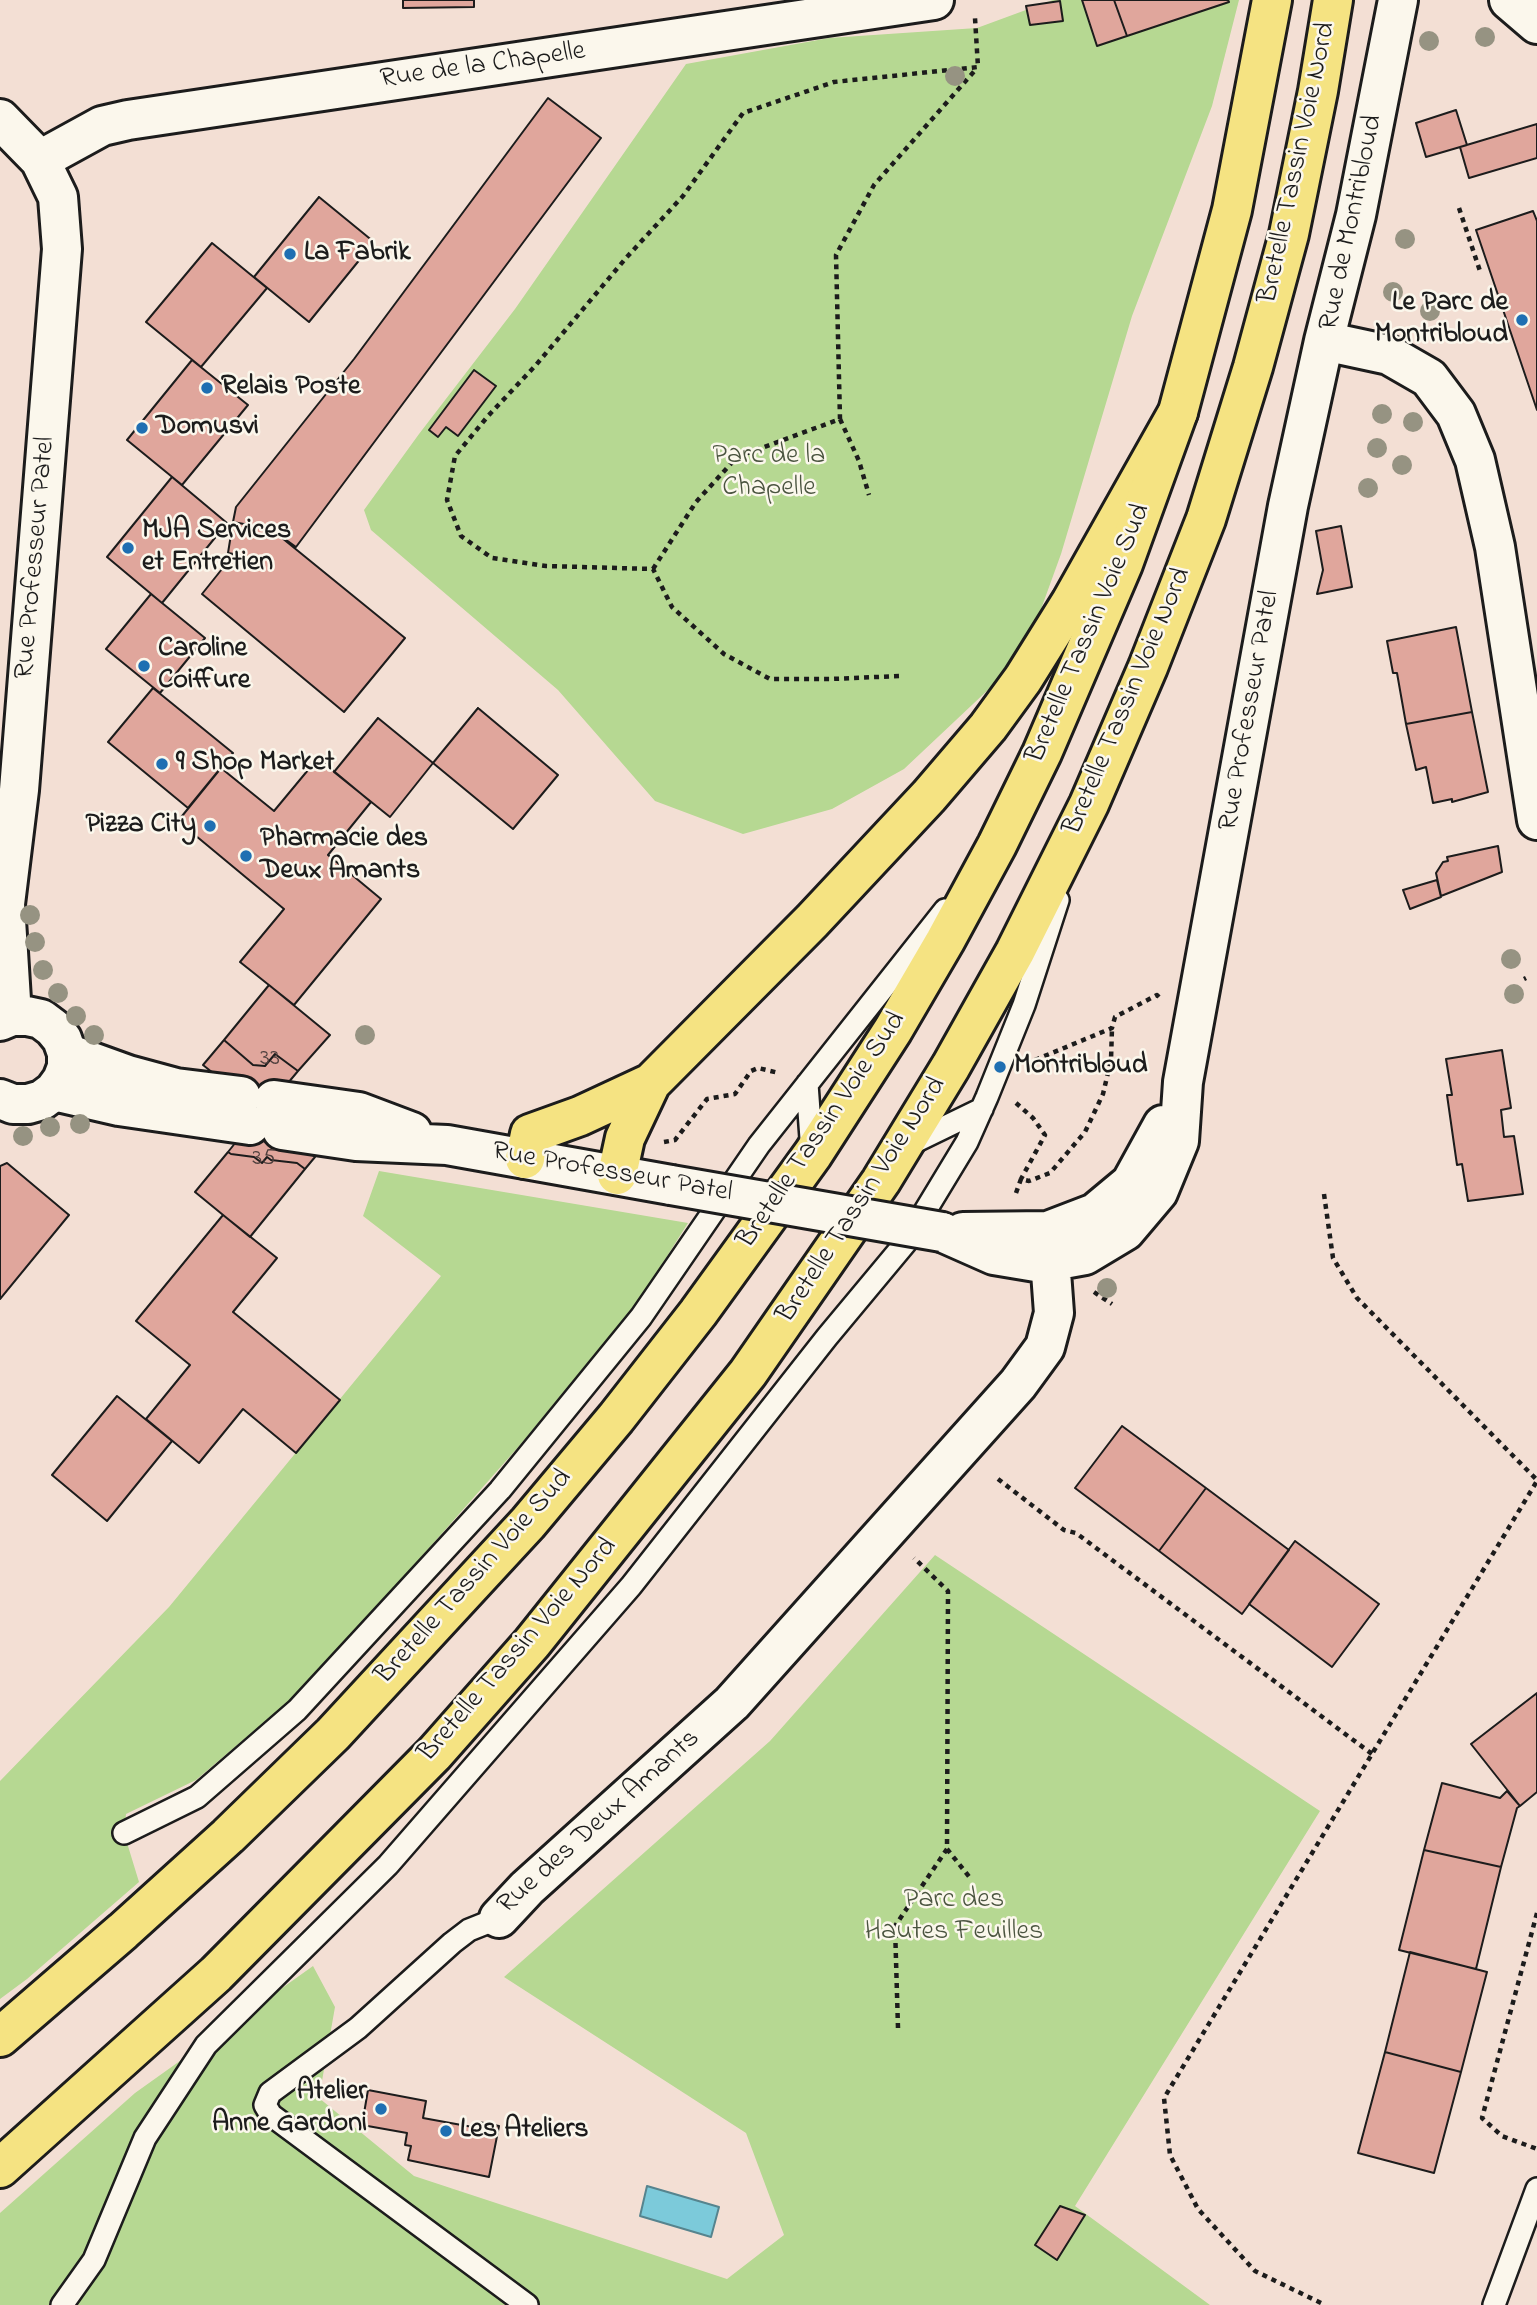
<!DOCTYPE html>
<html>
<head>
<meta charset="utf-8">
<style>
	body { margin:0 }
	canvas { display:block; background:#f3dfd4 }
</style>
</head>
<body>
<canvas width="1537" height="2305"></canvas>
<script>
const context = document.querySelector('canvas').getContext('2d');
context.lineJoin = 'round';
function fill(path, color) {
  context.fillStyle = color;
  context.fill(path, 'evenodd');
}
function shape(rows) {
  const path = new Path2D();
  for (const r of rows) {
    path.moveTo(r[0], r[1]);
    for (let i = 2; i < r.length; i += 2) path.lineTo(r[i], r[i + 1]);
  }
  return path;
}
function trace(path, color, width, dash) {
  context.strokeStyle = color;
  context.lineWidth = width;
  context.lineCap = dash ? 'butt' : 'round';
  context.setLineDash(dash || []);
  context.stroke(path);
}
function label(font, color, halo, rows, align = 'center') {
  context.font = font + ' "Indie Flower",sans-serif';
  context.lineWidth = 5;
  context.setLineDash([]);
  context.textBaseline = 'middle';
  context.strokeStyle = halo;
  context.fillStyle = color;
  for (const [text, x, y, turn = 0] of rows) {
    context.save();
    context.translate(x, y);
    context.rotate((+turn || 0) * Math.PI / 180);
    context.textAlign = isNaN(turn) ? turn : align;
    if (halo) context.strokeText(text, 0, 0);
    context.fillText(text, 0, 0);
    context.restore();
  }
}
const green = shape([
	[1053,0,1239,0,1212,106,1132,316,1061,554,1024,656,904,769,832,809,743,834,655,801,558,690,371,530,364,510,419,434,515,309,686,64,829,38,977,28],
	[379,1171,688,1223,640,1299,520,1445,309,1684,196,1780,126,1814,124,1833,139,1882,27,1979,0,1999,0,1781,169,1607,441,1276,363,1216],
	[935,1555,1320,1811,1075,2206,1210,2305,0,2305,0,2213,135,2093,313,1966,335,2007,319,2098,414,2176,727,2279,784,2235,746,2133,504,1977,770,1741]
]);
const water = shape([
	[647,2186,719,2207,711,2237,640,2216,647,2186]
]);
const building = shape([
	[403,0,474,0,474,7,403,8,403,0],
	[1082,0,1114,0,1127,36,1097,46,1082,0],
	[1114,0,1228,0,1229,2,1127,36,1114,0],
	[1060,1,1063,21,1030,25,1026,6,1060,1],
	[548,98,601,138,296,547,271,529,233,522,236,507,354,359,548,98],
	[1456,110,1467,145,1426,157,1416,123,1456,110],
	[1537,124,1537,158,1469,178,1460,147,1537,124],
	[319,197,374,242,309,322,254,277,319,197],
	[1533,211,1537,221,1537,410,1476,230,1533,211],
	[212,243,267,288,201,367,146,322,212,243],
	[192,360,248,405,182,485,127,440,192,360],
	[474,370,496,386,458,436,446,427,438,437,429,430,474,370],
	[172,477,227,523,162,603,107,557,172,477],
	[233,522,271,529,405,638,344,712,202,594,234,554,228,553,233,522],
	[1341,526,1352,587,1317,594,1323,570,1316,531,1341,526],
	[151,594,205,638,160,693,106,649,151,594],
	[1456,627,1472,712,1406,724,1397,673,1393,673,1387,641,1456,627],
	[153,688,233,753,188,808,108,742,153,688],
	[478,708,558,775,513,829,433,763,478,708],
	[1472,712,1488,792,1452,802,1452,799,1433,803,1426,767,1416,770,1406,724,1472,712],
	[378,718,433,763,390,817,334,772,378,718],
	[318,758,371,802,328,855,381,899,294,1005,240,962,284,909,178,821,221,768,274,811,318,758],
	[1498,846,1502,872,1441,896,1436,873,1443,862,1448,861,1447,857,1498,846],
	[1437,880,1441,897,1410,909,1403,890,1437,880],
	[269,985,330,1035,298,1071,275,1054,265,1066,253,1065,224,1040,269,985],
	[224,1040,253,1065,265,1066,275,1054,298,1071,263,1113,203,1065,224,1040],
	[1502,1050,1511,1108,1501,1110,1504,1137,1514,1136,1523,1194,1468,1201,1462,1164,1457,1165,1447,1095,1452,1095,1446,1059,1502,1050],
	[260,1112,315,1157,305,1169,297,1163,271,1160,267,1157,262,1163,254,1157,231,1154,228,1152,260,1112],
	[228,1152,231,1154,254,1157,262,1163,267,1157,271,1160,297,1163,305,1169,250,1237,195,1192,228,1152],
	[7,1163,69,1215,0,1299,0,1166,7,1163],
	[223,1215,277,1258,233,1312,340,1400,296,1453,243,1409,199,1463,146,1419,190,1365,136,1321,223,1215],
	[117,1396,172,1441,107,1521,52,1475,117,1396],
	[1122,1426,1206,1488,1159,1551,1075,1488,1122,1426],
	[1206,1488,1289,1550,1242,1614,1159,1551,1206,1488],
	[1295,1541,1379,1604,1332,1667,1249,1604,1295,1541],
	[1537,1693,1537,1792,1520,1806,1471,1744,1537,1693],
	[1442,1783,1500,1798,1507,1791,1520,1806,1517,1808,1501,1867,1424,1850,1442,1783],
	[1424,1850,1501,1867,1476,1969,1399,1950,1424,1850],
	[1410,1952,1487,1972,1461,2072,1385,2052,1410,1952],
	[1385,2052,1461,2072,1434,2173,1358,2153,1385,2052],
	[368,2090,426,2101,423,2118,478,2128,479,2122,499,2126,489,2177,408,2160,411,2146,405,2145,407,2133,362,2125,368,2090],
	[1060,2206,1085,2215,1057,2260,1035,2245,1060,2206]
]);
const path = shape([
	[1459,208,1480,271],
	[840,419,859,461,869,495],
	[653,569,696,502,737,457,840,419,836,255,874,185,977,68],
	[899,676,831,679,770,679,724,654,672,607,653,569,546,566,492,558,461,536,447,500,455,456,488,416,536,365,626,258,683,196,743,113,834,82,978,67,975,18],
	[1524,979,1526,978],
	[1035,1060,1112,1028,1115,1017,1157,995,1159,997],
	[1016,1103,1033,1118,1045,1135,1021,1179],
	[664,1142,675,1140,707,1099,735,1094,751,1071,758,1068,779,1073],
	[1016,1193,1021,1179,1029,1181,1050,1173,1085,1132,1103,1094,1111,1060,1112,1028],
	[1324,1194,1333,1258,1357,1298,1537,1480],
	[1094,1292,1112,1304],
	[998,1479,1064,1530,1076,1533,1372,1754],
	[947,1849,971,1879],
	[1537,1913,1482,2118,1502,2136,1537,2149],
	[898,2028,895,1926,947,1849,948,1591,914,1558],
	[1321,2303,1255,2271,1198,2209,1170,2155,1164,2098,1537,1481]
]);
const service = shape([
	[807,1084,812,1152],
	[908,1145,982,1109],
	[124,1833,197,1797,297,1710,500,1490,641,1317,759,1145,945,910],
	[499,1918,469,1930,452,1943,358,2028,270,2093,265,2105,271,2115,527,2305],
	[62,2305,94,2260,145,2138,206,2045,388,1865,631,1586,827,1337,907,1241,967,1142,987,1097,1024,1005,1058,900],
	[1494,2305,1537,2189]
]);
const minor = shape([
	[1509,0,1537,24],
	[0,119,40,160,58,197,62,249,19,790,5,904,12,1016],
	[40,160,102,126,128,120,934,0],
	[1324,341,1389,355,1429,378,1456,414,1475,460,1495,547,1537,820],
	[0,1021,12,1016,27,1016,41,1019,53,1028,62,1039,67,1053,67,1067,62,1080,54,1091,42,1100,28,1104,13,1104,0,1099],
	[67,1053,128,1075,176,1088,241,1096],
	[54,1091,119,1106,250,1125],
	[274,1100,359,1112,412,1132],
	[282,1130,356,1141,447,1145,671,1185],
	[942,1232,994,1255,1036,1262,1052,1261,1085,1255,1125,1231,1158,1192,1179,1141,1183,1082,1288,506,1324,341,1356,215,1398,0],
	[963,1232,1048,1231,1095,1213,1131,1183,1163,1125],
	[499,1918,527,1888,732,1703,1018,1384,1045,1347,1054,1313,1048,1231]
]);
const primary = shape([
	[525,1159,530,1134,580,1116,651,1083,657,1077,812,921,929,796,988,727,1023,679,1071,602,1178,412,1232,210,1272,0],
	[617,1175,625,1138,651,1083],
	[0,2168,216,1974,434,1754,532,1643,748,1373,881,1181,951,1066,1015,952,1089,804,1148,667,1206,519,1253,367,1289,234,1318,91,1333,0]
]);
const trunk = shape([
	[0,2037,123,1931,228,1836,333,1734,528,1523,616,1418,698,1313,813,1154,893,1030,945,941,997,845,1042,753,1123,564,1178,412]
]);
const minorBridge = shape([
	[671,1185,942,1232]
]);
const trees = [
	[1485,37],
	[1429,41],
	[955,76],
	[1405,239],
	[1393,292],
	[1430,311],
	[1382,414],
	[1413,422],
	[1377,448],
	[1402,465],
	[1368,488],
	[30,915],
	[35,942],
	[1511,959],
	[43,970],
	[58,993],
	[1514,994],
	[76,1016],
	[94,1035],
	[365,1035],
	[80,1124],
	[50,1127],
	[23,1136],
	[1107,1288]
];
const markers = [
	[290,254,7,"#1f6fb2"],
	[1522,320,7,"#1f6fb2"],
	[207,388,7,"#1f6fb2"],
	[142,428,7,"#1f6fb2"],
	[128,548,7,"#1f6fb2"],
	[144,666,7,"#1f6fb2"],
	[162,764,7,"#1f6fb2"],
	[210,826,7,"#1f6fb2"],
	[246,856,7,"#1f6fb2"],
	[1000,1067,7,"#1f6fb2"],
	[381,2109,7,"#1f6fb2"],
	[446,2131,7,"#1f6fb2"]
];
const numberNames = [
	["33",270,1060],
	["35",264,1160]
];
const streetNames = [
	["Rue de la Chapelle",483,67,-8],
	["Bretelle Tassin Voie Nord",1299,163,-78],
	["Rue de Montribloud",1353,223,-78],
	["Rue Professeur Patel",37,558,-85],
	["Bretelle Tassin Voie Sud",1090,634,-67],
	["Bretelle Tassin Voie Nord",1129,702,-67],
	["Rue Professeur Patel",1251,711,-80],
	["Bretelle Tassin Voie Sud",823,1131,-56],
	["Rue Professeur Patel",612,1174,10],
	["Bretelle Tassin Voie Nord",863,1201,-57],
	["Bretelle Tassin Voie Sud",475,1578,-48],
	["Bretelle Tassin Voie Nord",519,1651,-49],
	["Rue des Deux Amants",600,1823,-42]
];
const poiNames = [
	["La Fabrik",304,254],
	["Le Parc de",1508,304,"right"],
	["Montribloud",1508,336,"right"],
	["Relais Poste",221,388],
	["Domusvi",156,428],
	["MJA Services",142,532],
	["et Entretien",142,564],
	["Caroline",158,650],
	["Coiffure",158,682],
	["9 Shop Market",176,764],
	["Pizza City",196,826,"right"],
	["Pharmacie des",260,840],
	["Deux Amants",260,872],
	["Montribloud",1014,1067],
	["Atelier",367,2093,"right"],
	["Anne Gardoni",367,2125,"right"],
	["Les Ateliers",460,2131]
];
const parkNames = [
	["Parc de la",769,457],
	["Chapelle",769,489],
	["Parc des",954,1901],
	["Hautes Feuilles",954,1933]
];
fill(green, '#b6d892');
fill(water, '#7ccada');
trace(water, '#56848e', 2);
fill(building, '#e0a69c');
trace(building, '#1c1c1c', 2);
trace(service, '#1c1c1c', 26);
trace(minor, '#1c1c1c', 44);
trace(primary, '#1c1c1c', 44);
trace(trunk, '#1c1c1c', 44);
trace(path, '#1c1c1c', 4.5, [5, 5]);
trace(service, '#fbf7ec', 21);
trace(minor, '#fbf7ec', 38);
trace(primary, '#f5e382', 38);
trace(trunk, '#f5e382', 38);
trace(minorBridge, '#1c1c1c', 44, []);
trace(minorBridge, '#fbf7ec', 38);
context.fillStyle = '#969382';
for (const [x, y] of trees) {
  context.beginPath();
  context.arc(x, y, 10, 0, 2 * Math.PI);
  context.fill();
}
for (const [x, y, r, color] of markers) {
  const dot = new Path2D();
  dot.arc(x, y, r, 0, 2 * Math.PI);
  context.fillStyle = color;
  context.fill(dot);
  trace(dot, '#fbf7ec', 2.5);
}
label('24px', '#4d3e3c', null, numberNames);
label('28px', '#1c1c1c', '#fbf7ec', streetNames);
label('bold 28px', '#1c1c1c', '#fbf7ec', poiNames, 'left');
label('28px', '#4a543f', '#fbf7ec', parkNames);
</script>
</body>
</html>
